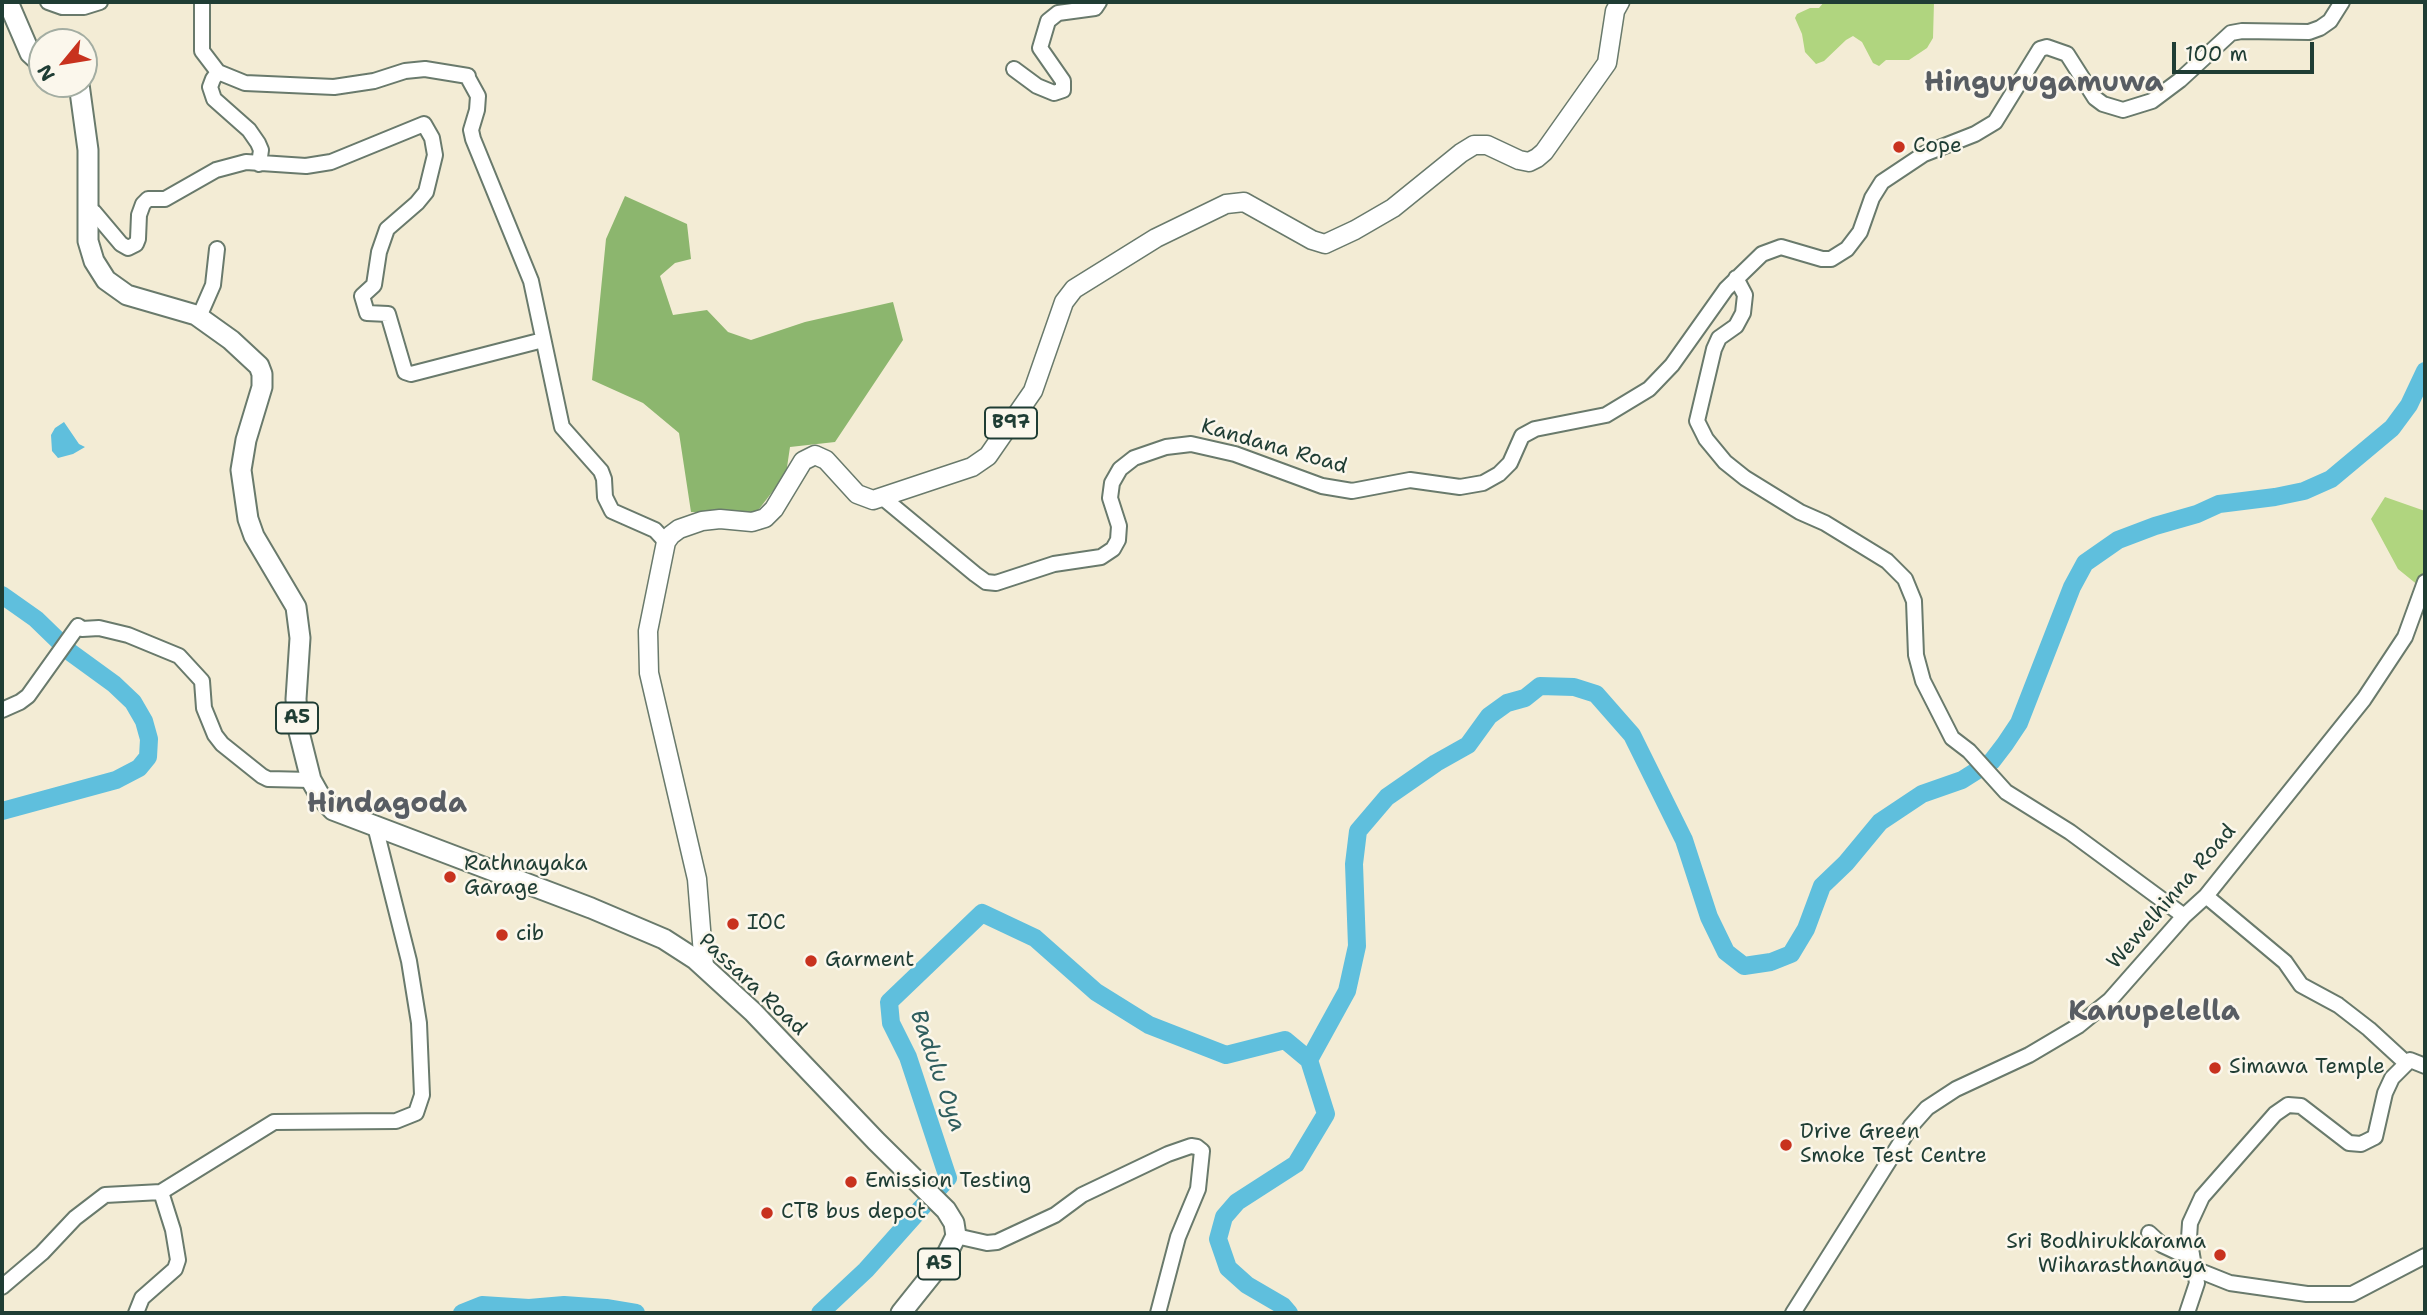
<!DOCTYPE html>
<html>
<head>
<meta charset="utf-8">
<style>
	body { margin:0 }
	#map { position:relative; width:2427px; height:1315px; overflow:hidden; background:#f3ecd5; font-family:"Shantell Sans",sans-serif }
	canvas { display:block }
	.frame { position:absolute; inset:0; border:4px solid #1f3d34; pointer-events:none }
	.north { position:absolute; left:28px; top:28px; width:70px; height:70px; box-sizing:border-box; background:#fbf7ec; border:2px solid #a3ada2; border-radius:50%; rotate:240deg; font-size:19px; font-weight:700; line-height:28px; text-align:center; color:#1f3d34 }
	.north::after { content:''; display:block; margin:auto; width:24px; height:32px; background:#c8321e; clip-path:polygon(50% 0,100% 100%,50% 72%,0 100%) }
	.scale { position:absolute; left:2172px; top:42px; width:142px; height:32px; box-sizing:border-box; border:4px solid #1f3d34; border-top:0; padding-left:9px; font-size:21px; line-height:24px; white-space:nowrap; color:#1f3d34; -webkit-text-stroke:5px #fbf7ec; paint-order:stroke }
</style>
</head>
<body>
<div id="map">
<canvas width="2427" height="1315"></canvas>
<div class="frame"></div>
<div class="north">N</div>
<div class="scale">100 m</div>
</div>
<script>
const context = document.querySelector('canvas').getContext('2d');
context.lineJoin = 'round';
function fill(path, color) {
  context.fillStyle = color;
  context.fill(path, 'evenodd');
}
function shape(rows) {
  const path = new Path2D();
  for (const r of rows) {
    path.moveTo(r[0], r[1]);
    for (let i = 2; i < r.length; i += 2) path.lineTo(r[i], r[i + 1]);
  }
  return path;
}
function trace(path, color, width, dash) {
  context.strokeStyle = color;
  context.lineWidth = width;
  context.lineCap = dash ? 'butt' : 'round';
  context.setLineDash(dash || []);
  context.stroke(path);
}
function label(font, color, halo, rows, align = 'center') {
  context.font = font + ' "Shantell Sans",sans-serif';
  context.lineWidth = 5;
  context.setLineDash([]);
  context.textBaseline = 'middle';
  context.strokeStyle = halo;
  context.fillStyle = color;
  for (const [text, x, y, turn = 0] of rows) {
    context.save();
    context.translate(x, y);
    context.rotate((+turn || 0) * Math.PI / 180);
    context.textAlign = isNaN(turn) ? turn : align;
    if (halo) context.strokeText(text, 0, 0);
    context.fillText(text, 0, 0);
    context.restore();
  }
}
const green = shape([
	[1824,2,1934,2,1933,38,1927,48,1909,60,1886,60,1879,66,1873,63,1862,42,1853,36,1846,40,1824,61,1816,64,1805,52,1802,34,1795,18,1797,14,1810,8,1819,8],
	[2385,497,2425,511,2425,573,2419,586,2398,569,2371,519]
]);
const forest = shape([
	[625,196,687,224,691,259,675,263,660,276,673,315,707,310,728,332,751,340,805,322,893,302,903,340,835,442,790,447,786,474,756,513,691,512,679,433,643,403,592,380,606,239]
]);
const water = shape([
	[64,422,79,444,85,447,73,454,58,458,52,451,51,435,55,428]
]);
const river = shape([
	[2,595,36,619,70,652,114,684,133,702,144,721,149,739,148,757,139,768,116,780,2,811],
	[1309,1060,1347,991,1357,946,1354,864,1358,831,1387,797,1436,763,1468,745,1489,716,1507,703,1525,698,1540,686,1574,687,1596,694,1632,735,1684,840,1709,917,1726,952,1744,966,1771,962,1791,954,1806,929,1822,886,1846,863,1880,822,1922,794,1962,780,1992,761,2005,744,2019,723,2072,587,2085,563,2118,540,2155,526,2197,514,2219,504,2275,497,2304,491,2331,479,2392,428,2409,405,2425,371],
	[462,1313,482,1305,529,1308,564,1305,606,1308,636,1313],
	[820,1313,866,1270,948,1178,908,1057,891,1023,889,1002,982,913,1035,938,1096,992,1149,1025,1226,1055,1285,1040,1309,1060,1326,1114,1296,1164,1237,1202,1224,1217,1218,1239,1228,1268,1247,1285,1283,1306,1289,1313]
]);
const minor = shape([
	[48,2,62,7,84,7,100,2],
	[202,2,202,51,218,72,245,83,334,87,374,81,405,71,425,69,468,76],
	[1014,69,1037,86,1054,93,1063,90,1063,81,1040,48,1048,21,1058,13,1095,8,1099,2],
	[218,72,213,79,210,87,214,99,249,130,258,143,261,150,259,164],
	[467,76,478,96,477,110,471,130,473,139,531,281,562,427,601,471,604,479,605,497,612,511,655,530,666,542],
	[87,213,94,212,121,244,128,248,136,244,138,239,139,215,143,204,148,199,165,199,216,170,246,162,306,166,331,162,424,124,432,138,435,155,426,192,417,203,387,229,379,252,374,285,362,296,367,313,388,314,405,372,411,374,543,340],
	[1736,278,1745,295,1743,313,1736,326,1719,338,1714,349,1697,421,1706,439,1725,462,1745,478,1800,512,1825,523,1887,561,1905,579,1914,601,1916,655,1923,681,1952,738,1969,751,2006,792,2070,832,2184,916],
	[199,317,213,285,217,249],
	[882,497,975,574,986,582,996,583,1054,564,1101,557,1113,549,1118,540,1119,526,1110,498,1112,483,1120,469,1134,458,1166,447,1191,444,1235,454,1322,486,1352,491,1410,480,1460,487,1483,483,1499,474,1510,463,1522,436,1535,429,1606,415,1649,389,1672,365,1726,289,1762,254,1781,247,1822,259,1831,259,1847,249,1860,232,1872,198,1882,182,1924,154,1975,134,1995,122,2040,49,2047,47,2067,54,2095,98,2103,104,2123,110,2152,101,2180,80,2231,33,2242,31,2309,32,2320,28,2330,21,2342,2],
	[2,710,20,702,28,696,78,626,82,629,99,628,128,635,179,656,202,681,204,708,215,735,222,744,262,776,268,779,311,780],
	[2206,896,2285,962,2301,985,2338,1005,2369,1029,2406,1063],
	[2149,1233,2162,1245,2177,1252,2192,1254],
	[956,1236,987,1243,997,1242,1055,1215,1082,1195,1168,1154,1191,1146,1197,1147,1202,1151,1198,1189,1178,1237,1158,1313],
	[2195,1269,2230,1283,2307,1294,2352,1294,2425,1256],
	[2,1287,42,1253,75,1218,105,1195,161,1192,274,1122,396,1121,416,1113,422,1095,419,1023,409,961,375,826],
	[136,1313,142,1298,175,1269,178,1260,173,1230,161,1192],
	[1793,1313,1911,1126,1927,1108,1956,1089,2029,1055,2078,1026,2110,1000,2184,916,2206,896,2364,699,2405,637,2425,582],
	[2187,1313,2197,1283,2189,1238,2190,1223,2202,1197,2275,1114,2288,1105,2301,1106,2349,1143,2361,1144,2375,1137,2385,1093,2392,1078,2410,1060,2425,1066]
]);
const major = shape([
	[704,967,697,879,649,673,648,631,666,542,671,535,679,529,702,521,720,519,752,522,765,518,774,509,803,461,815,455,826,460,857,494,873,500,972,467,988,456,1033,391,1064,302,1074,289,1156,238,1226,204,1244,202,1312,240,1325,244,1355,230,1393,208,1461,153,1474,145,1487,145,1519,160,1529,162,1537,158,1544,152,1607,63,1615,11,1620,2]
]);
const highway = shape([
	[8,2,30,53,42,64],
	[79,84,88,150,88,241,94,261,106,280,127,295,196,315,231,340,259,366,262,374,262,387,246,440,241,470,248,519,254,536,296,607,300,638,296,699,298,728,311,780,320,796,333,810,591,908,664,939,695,959,753,1012,876,1141,946,1210,954,1223,956,1236,945,1258,901,1313]
]);
const markers = [
	[1899,147,7,"#c8321e"],
	[450,877,7,"#c8321e"],
	[733,924,7,"#c8321e"],
	[502,935,7,"#c8321e"],
	[811,961,7,"#c8321e"],
	[2215,1068,7,"#c8321e"],
	[1786,1145,7,"#c8321e"],
	[851,1182,7,"#c8321e"],
	[767,1213,7,"#c8321e"],
	[2220,1255,7,"#c8321e"]
];
const shields = [
	[1011,423,52],
	[297,718,42],
	[939,1264,42]
];
const shieldNames = [
	["B97",1011,423],
	["A5",297,718],
	["A5",939,1264]
];
const poiNames = [
	["Cope",1913,147],
	["Rathnayaka",464,865],
	["Garage",464,889],
	["IOC",747,924],
	["cib",516,935],
	["Garment",825,961],
	["Simawa Temple",2229,1068],
	["Drive Green",1800,1133],
	["Smoke Test Centre",1800,1157],
	["Emission Testing",865,1182],
	["CTB bus depot",781,1213],
	["Sri Bodhirukkarama",2206,1243,"right"],
	["Wiharasthanaya",2206,1267,"right"]
];
const streetNames = [
	["Kandana Road",1274,447,16],
	["Wewelhinna Road",2172,897,-49],
	["Passara Road",752,985,43]
];
const waterNames = [
	["Badulu Oya",937,1071,71]
];
const districtNames = [
	["Hingurugamuwa",2044,84],
	["Hindagoda",387,805],
	["Kanupelella",2154,1013]
];
fill(green, '#b0d57f');
fill(forest, '#8cb66e');
fill(water, '#5fbfdd');
trace(river, '#5fbfdd', 18);
trace(minor, '#697a6c', 18);
trace(major, '#697a6c', 21);
trace(highway, '#697a6c', 23);
trace(minor, '#fff', 14);
trace(major, '#fff', 18);
trace(highway, '#fff', 19);
for (const [x, y, r, color] of markers) {
  const dot = new Path2D();
  dot.arc(x, y, r, 0, 2 * Math.PI);
  context.fillStyle = color;
  context.fill(dot);
  trace(dot, '#fbf7ec', 2.5);
}
for (const [x, y, w] of shields) {
  const box = new Path2D();
  box.roundRect(x - w / 2, y - 15.5, w, 31, 5);
  context.fillStyle = '#fbf7ec';
  context.fill(box);
  trace(box, '#1f3d34', 2);
}
label('bold 19px', '#1f3d34', null, shieldNames);
label('21px', '#1f3d34', '#fbf7ec', poiNames, 'left');
label('21px', '#1f3d34', '#fbf7ec', streetNames);
label('italic 23px', '#2f5e5e', '#fbf7ec', waterNames);
label('bold 28px', '#585d63', '#fbf7ec', districtNames);
</script>
</body>
</html>
